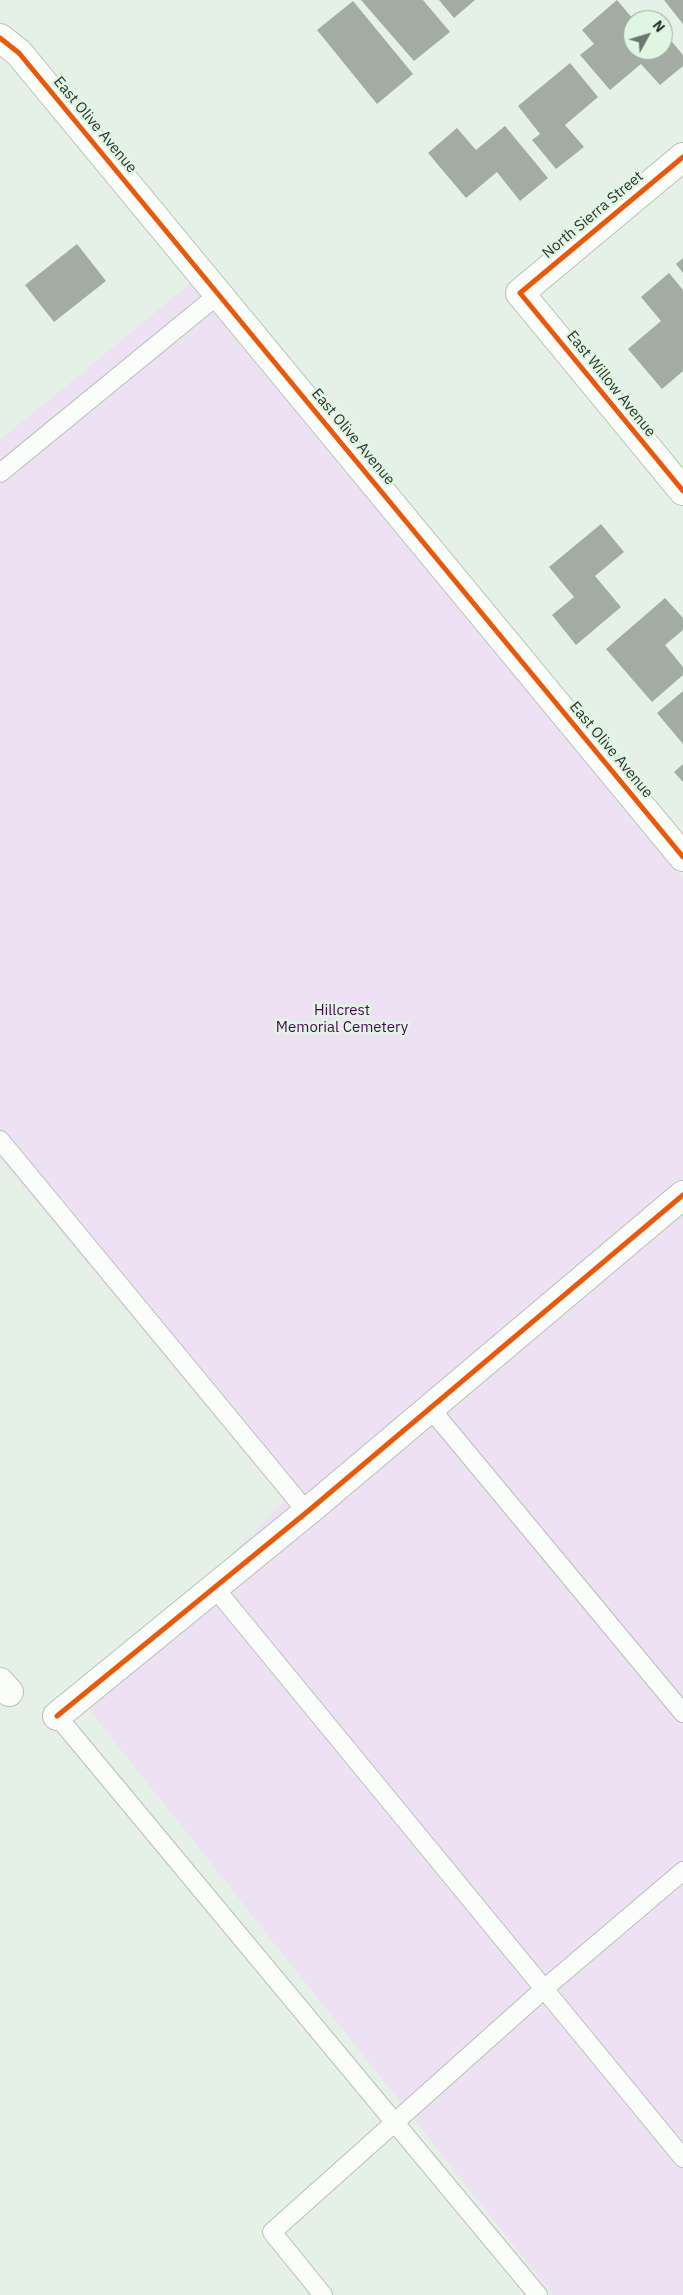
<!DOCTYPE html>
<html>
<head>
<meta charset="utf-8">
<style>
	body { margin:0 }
	#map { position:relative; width:683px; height:2295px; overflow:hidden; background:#e5f1e6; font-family:"IBM Plex Sans",sans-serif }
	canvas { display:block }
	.north { position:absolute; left:623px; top:10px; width:50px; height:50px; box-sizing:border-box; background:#e0f6e2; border:1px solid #98a99a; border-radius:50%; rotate:51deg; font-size:14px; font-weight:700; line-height:20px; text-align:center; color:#2c352d }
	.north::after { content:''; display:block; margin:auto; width:18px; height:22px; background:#6d776e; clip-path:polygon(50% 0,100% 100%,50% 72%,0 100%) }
</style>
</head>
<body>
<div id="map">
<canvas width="683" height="2295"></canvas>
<div class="north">N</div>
</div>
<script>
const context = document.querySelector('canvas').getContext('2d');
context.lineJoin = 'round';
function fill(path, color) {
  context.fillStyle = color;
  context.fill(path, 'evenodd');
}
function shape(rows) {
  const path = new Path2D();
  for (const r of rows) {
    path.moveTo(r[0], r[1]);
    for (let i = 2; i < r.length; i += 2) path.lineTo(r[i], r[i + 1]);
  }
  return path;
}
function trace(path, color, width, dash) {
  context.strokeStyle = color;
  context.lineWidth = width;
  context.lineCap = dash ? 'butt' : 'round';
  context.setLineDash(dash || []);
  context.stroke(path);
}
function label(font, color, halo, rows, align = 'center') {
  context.font = font + ' "IBM Plex Sans",sans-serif';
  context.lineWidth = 5;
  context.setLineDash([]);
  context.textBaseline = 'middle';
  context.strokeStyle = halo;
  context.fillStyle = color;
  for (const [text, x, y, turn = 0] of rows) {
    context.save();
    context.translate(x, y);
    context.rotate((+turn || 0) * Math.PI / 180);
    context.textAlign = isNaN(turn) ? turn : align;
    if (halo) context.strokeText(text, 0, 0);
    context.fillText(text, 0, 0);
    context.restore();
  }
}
const green = shape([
	[190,284,683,878,683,2295,553,2295,84,1703,284,1501,0,1158,0,440]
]);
const building = shape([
	[361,0,423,0,450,32,414,61],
	[439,0,475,0,454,18],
	[617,0,633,19,633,50,663,50,663,31,683,55,683,66,660,85,641,64,610,90,580,55,594,44,582,30],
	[664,0,683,0,683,24],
	[353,1,413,74,377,104,317,30],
	[570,63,598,97,565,125,584,147,556,169,532,140,540,134,518,106],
	[505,126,548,178,520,201,497,172,466,198,428,153,457,128,476,150],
	[77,244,106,281,54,322,25,285],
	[683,258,683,273,676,264],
	[669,273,683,290,683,371,662,389,628,349,661,321,641,297],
	[601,524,624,552,595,576,621,607,576,645,552,615,574,597,549,567],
	[665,598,683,618,683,630,665,645,683,667,683,675,652,702,606,649],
	[683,691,683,744,657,713],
	[683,764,683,782,674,772]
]);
const lane = shape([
	[0,473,219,294],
	[0,1140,307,1512],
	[430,1408,683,1713],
	[214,1587,683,2158],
	[57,1716,538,2295],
	[323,2295,272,2232,544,1989,683,1871]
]);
const street = shape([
	[0,38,19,53,683,857],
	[683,157,520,293,683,491],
	[0,1682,9,1692],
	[57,1716,307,1512,683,1195]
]);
const cycleway = shape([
	[0,38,19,53,683,857],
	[683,157,520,293,683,491],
	[57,1716,307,1512,683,1195]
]);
const streetNames = [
	["East Olive Avenue",95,125,50],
	["North Sierra Street",593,215,-40],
	["East Willow Avenue",611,384,51],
	["East Olive Avenue",353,437,50],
	["East Olive Avenue",611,750,50]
];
const parkNames = [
	["Hillcrest",342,1011],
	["Memorial Cemetery",342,1028]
];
fill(green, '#eee1f4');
fill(building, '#a2aca3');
trace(lane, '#b7c0b8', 20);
trace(street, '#b7c0b8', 30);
trace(lane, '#fbfdfb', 18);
trace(street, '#fbfdfb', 28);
trace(cycleway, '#e8590c', 5);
label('15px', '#2c352d', '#e0f6e2', streetNames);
label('15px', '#4a005a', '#e0f6e2', parkNames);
</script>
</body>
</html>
